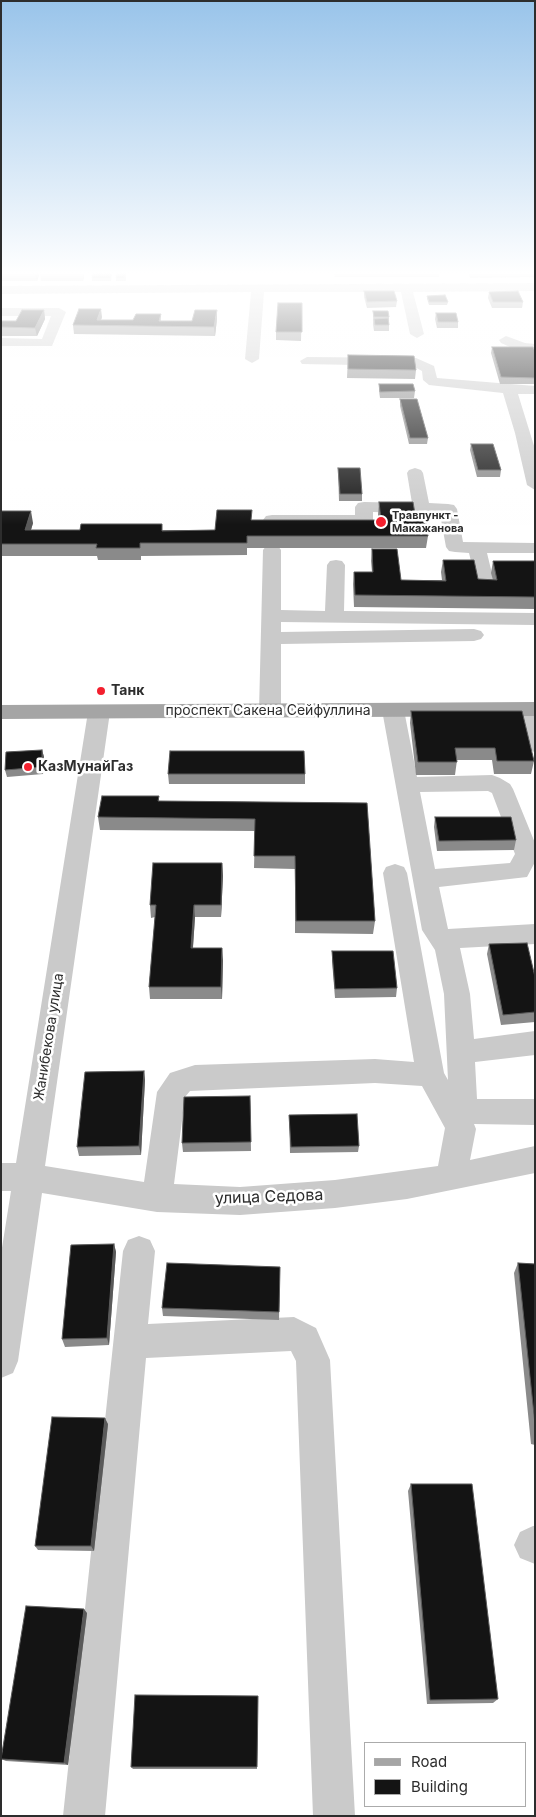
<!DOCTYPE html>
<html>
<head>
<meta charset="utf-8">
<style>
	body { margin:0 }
	#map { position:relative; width:536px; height:1817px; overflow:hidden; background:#fff; font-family:Inter,sans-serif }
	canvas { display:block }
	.frame { position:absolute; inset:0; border:2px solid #2d2d2d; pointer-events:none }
	.legend { position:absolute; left:364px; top:1742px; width:162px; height:65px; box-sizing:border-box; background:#fff; border:1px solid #ababab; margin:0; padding:6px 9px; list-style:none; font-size:15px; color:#2d2d2d }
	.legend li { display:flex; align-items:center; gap:10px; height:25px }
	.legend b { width:25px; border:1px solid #ababab }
</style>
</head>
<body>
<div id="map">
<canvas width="536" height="1817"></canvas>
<div class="frame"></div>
<ul class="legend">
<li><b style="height:6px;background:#a5a5a5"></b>Road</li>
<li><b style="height:14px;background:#141414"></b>Building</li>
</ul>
</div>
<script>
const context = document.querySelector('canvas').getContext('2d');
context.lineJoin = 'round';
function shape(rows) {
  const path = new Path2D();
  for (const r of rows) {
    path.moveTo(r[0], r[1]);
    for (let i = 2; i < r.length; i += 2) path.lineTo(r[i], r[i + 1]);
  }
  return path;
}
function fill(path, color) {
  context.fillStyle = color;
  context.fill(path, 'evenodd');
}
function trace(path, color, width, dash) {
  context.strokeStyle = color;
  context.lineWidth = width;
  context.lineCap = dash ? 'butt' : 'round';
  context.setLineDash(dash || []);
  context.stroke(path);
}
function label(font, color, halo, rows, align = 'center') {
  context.font = font + ' Inter,sans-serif';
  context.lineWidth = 5;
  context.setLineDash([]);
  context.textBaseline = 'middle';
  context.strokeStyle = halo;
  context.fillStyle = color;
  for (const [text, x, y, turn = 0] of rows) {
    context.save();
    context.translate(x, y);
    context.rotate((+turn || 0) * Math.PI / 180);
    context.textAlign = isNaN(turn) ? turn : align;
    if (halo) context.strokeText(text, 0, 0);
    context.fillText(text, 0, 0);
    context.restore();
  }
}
const minor = shape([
	[535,283,535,291,413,292,424,334,417,338,410,334,401,292,264,292,259,359,252,363,245,359,251,292,1,294,1,286,535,283],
	[1,308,59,308,66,312,52,346,1,346,1,338,42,339,51,316,1,316,1,308],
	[506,336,525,343,535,344,535,352,517,350,501,343,499,340,506,336],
	[307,357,416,358,434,366,437,378,535,386,535,394,518,394,535,449,535,490,527,485,515,433,503,393,429,385,423,380,422,371,413,366,302,364,300,361,307,357],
	[415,468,421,470,423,473,429,503,448,504,454,505,457,509,463,542,535,543,535,553,487,553,495,586,493,590,486,592,479,590,477,586,469,553,455,552,449,551,446,547,440,514,373,512,373,520,370,524,364,525,281,525,278,535,272,536,266,535,263,531,263,520,266,516,272,515,355,515,355,507,358,503,364,502,412,503,407,473,409,470,415,468],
	[272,545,278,546,281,550,281,610,325,611,327,565,330,561,336,560,342,561,345,565,344,611,535,613,535,625,281,622,281,632,474,629,481,631,484,635,481,639,474,641,281,644,281,711,277,716,270,718,263,716,259,711,263,550,266,546,272,545],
	[393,703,400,705,404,710,417,777,492,775,500,778,510,784,513,789,535,843,535,862,527,877,439,887,448,929,535,924,535,944,460,948,470,994,474,1039,535,1031,535,1055,475,1062,477,1099,535,1099,535,1125,474,1124,476,1129,470,1160,535,1146,535,1173,407,1199,335,1208,240,1215,157,1212,42,1193,18,1361,13,1373,1,1378,1,1254,11,1191,1,1191,1,1163,16,1163,88,712,92,707,99,705,106,707,110,712,45,1166,144,1182,157,1092,170,1073,195,1065,375,1059,414,1062,383,873,386,867,395,864,404,867,407,873,444,1073,448,1080,444,994,435,950,422,930,382,710,386,705,393,703],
	[488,791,492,793,515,854,510,863,435,869,420,792,488,791],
	[375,1083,422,1086,445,1128,438,1166,335,1180,240,1187,174,1184,185,1097,190,1091,375,1083],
	[526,703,535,707,535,752,527,750,524,745,515,710,519,705,526,703],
	[139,1236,150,1240,155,1251,148,1324,294,1317,316,1328,330,1360,355,1816,313,1816,296,1361,291,1351,146,1358,105,1816,63,1816,123,1251,128,1240,139,1236],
	[533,1526,535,1526,535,1564,520,1558,514,1545,520,1532,533,1526]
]);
const major = shape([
	[535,702,535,716,1,719,1,705,535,702]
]);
const wall = shape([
	[1,271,38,271,39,275,37,281,1,281],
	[41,271,84,271,84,276,83,281,41,281,40,272],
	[126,271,126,281,116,281,116,278],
	[334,271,440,271,439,277,335,277],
	[467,271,535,271,535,277,470,278],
	[112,275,111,281,92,281,92,278],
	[364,291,397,301,396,307,367,308,364,297],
	[489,292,523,302,522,308,492,308,488,298],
	[427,296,448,302,447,305,429,305,427,299],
	[302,303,301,341,276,340,276,332],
	[44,310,45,319,37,336,1,336,1,321,16,321],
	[373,311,389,317,389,331,374,331,373,324],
	[436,313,458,322,458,328,437,328,435,319],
	[161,314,161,321,192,321,217,319,215,336,74,334,73,325,102,317,101,320,133,320],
	[492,347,535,351,535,384,500,384,491,353],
	[348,355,416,370,415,379,347,378],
	[379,384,415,391,414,398,380,398,379,391],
	[400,399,428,438,427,444,409,444,400,406],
	[471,444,501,470,500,477,477,477,470,450],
	[338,468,362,494,362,501,339,501],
	[379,502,416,520,428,536,426,548,247,548,247,555,141,556,141,560,98,560,97,556,1,556,1,511,33,523,31,530,215,530,252,520,378,520,378,514],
	[372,549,401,580,442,580,441,572,443,560,478,579,493,580,491,573,493,561,535,561,535,609,354,607,353,584,354,572,372,572,371,561],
	[411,711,534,761,531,774,494,774,492,760,457,760,455,775,416,775,410,723],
	[42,750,44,757,43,774,7,777,5,770],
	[168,774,305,774,305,784,169,784],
	[159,796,159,801,367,803,375,921,373,934,295,933,295,869,254,868,255,831,100,830,98,817],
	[435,817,516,840,514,850,437,851,434,827],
	[222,863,223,876,221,917,195,917,193,948,223,960,222,999,150,999,149,987,155,917,151,918,150,905],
	[489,944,535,977,535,1022,501,1025,487,954],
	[332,951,397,988,396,997,335,998,332,961],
	[144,1071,145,1080,141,1155,79,1156,77,1147],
	[250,1096,251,1151,183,1152,182,1143],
	[289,1115,359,1146,358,1152,290,1153],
	[114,1244,116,1252,109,1345,65,1347,62,1339],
	[518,1263,535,1264,535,1445,531,1444,514,1273],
	[280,1267,279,1320,163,1316,162,1308],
	[108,1424,94,1551,38,1550,35,1546],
	[411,1484,498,1699,493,1703,427,1704,408,1491],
	[87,1613,68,1765,6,1761,1,1759],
	[258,1696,257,1769,133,1769,131,1767]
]);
const shadedWall = shape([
	[36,271,38,271,39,275,37,281,35,273],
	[83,271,84,271,84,276,83,281],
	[101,309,102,317,99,326,97,320],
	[44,310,45,319,37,336,35,328],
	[217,310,217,319,215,336,214,327],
	[31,511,33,523,27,543,25,530],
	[42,750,44,757,43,774,42,767],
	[222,863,223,876,221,917,221,905],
	[194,905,195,917,192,960,191,948],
	[222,948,223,960,222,999,221,987],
	[144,1071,145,1080,141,1155,139,1146],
	[114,1244,116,1252,109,1345,107,1338],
	[105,1418,108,1424,94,1551,91,1546],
	[84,1609,87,1613,68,1765,64,1763]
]);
const building = shape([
	[1,271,36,271,35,273,1,272,1,271],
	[41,271,83,271,82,272,40,272,41,271],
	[117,271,126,271,125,278,116,278,117,271],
	[93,272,112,272,110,278,92,278,93,272],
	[364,291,394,291,397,301,367,302,364,291],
	[518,291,523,302,493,302,489,292,518,291],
	[445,295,448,302,429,302,427,296,445,295],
	[278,303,302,303,302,332,276,332,278,303],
	[79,309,101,309,97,320,133,320,136,314,161,314,159,321,192,321,195,310,217,310,214,327,73,325,79,309],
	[22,310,44,310,35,328,1,327,1,321,16,321,22,310],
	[373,311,388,311,389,317,374,317,373,311],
	[436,313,456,313,458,322,438,322,436,313],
	[388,318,389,325,375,325,374,319,388,318],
	[492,347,533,347,535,351,535,378,501,377,492,347],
	[348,355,414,356,416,370,348,369,348,355],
	[379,384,413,384,415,391,380,392,379,384],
	[400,399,417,399,428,438,410,438,400,399],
	[471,444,493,444,501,470,478,470,471,444],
	[338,468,360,468,362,494,340,494,338,468],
	[379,502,413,502,416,520,426,520,428,536,247,536,247,543,140,543,140,548,96,548,97,544,1,544,1,511,31,511,25,530,80,530,81,524,162,524,162,531,215,530,217,510,252,510,251,520,381,520,379,502],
	[372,549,397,549,401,580,446,581,443,560,474,560,478,579,497,580,493,561,535,561,535,597,355,595,354,572,373,572,372,549],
	[411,711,522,711,534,761,497,761,495,748,455,748,457,762,418,762,411,711],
	[42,750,42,767,5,770,6,752,42,750],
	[170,751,304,751,305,774,168,774,170,751],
	[102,796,159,796,158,801,367,803,375,921,296,921,295,856,254,856,255,819,98,817,102,796],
	[435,817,511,817,516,840,439,841,435,817],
	[153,863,222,863,221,905,194,905,191,948,222,948,221,987,149,987,156,905,150,905,153,863],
	[527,943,535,977,535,1012,503,1015,489,944,527,943],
	[332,951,393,951,397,988,335,989,332,951],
	[144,1071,139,1146,77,1147,85,1072,144,1071],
	[250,1096,251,1142,182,1143,184,1097,250,1096],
	[357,1114,359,1146,291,1147,289,1115,357,1114],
	[114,1244,107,1338,62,1339,71,1245,114,1244],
	[167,1263,280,1267,279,1312,162,1308,167,1263],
	[518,1263,535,1264,535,1424,518,1263],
	[52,1417,105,1418,91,1546,35,1546,52,1417],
	[411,1484,472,1484,498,1699,430,1700,411,1484],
	[26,1606,84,1609,64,1763,1,1759,26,1606],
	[135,1695,258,1696,257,1767,131,1767,135,1695]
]);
const markers = [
	[381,522,6,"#f3202e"],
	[101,691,5,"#f3202e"],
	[28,767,5,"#f3202e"]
];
const farPoinames = [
	["Травпункт -",392,516],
	["Макажанова",392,529]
];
const poiNames = [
	["Танк",111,691],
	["КазМунайГаз",38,767]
];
const streetNames = [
	["проспект Сакена Сейфуллина",268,711],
	["Жанибекова улица",49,1037,-81]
];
const nearStreetnames = [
	["улица Седова",269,1197,-2]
];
fill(minor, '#cacaca');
fill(major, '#a5a5a5');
fill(wall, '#8a8a8a');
fill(shadedWall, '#5a5a5a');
fill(building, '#141414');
trace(building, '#5a5a5a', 1);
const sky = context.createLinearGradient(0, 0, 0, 525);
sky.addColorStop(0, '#99c4ea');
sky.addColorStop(0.52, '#fff');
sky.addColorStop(1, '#ffffff00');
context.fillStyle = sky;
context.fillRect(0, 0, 536, 525);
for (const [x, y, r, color] of markers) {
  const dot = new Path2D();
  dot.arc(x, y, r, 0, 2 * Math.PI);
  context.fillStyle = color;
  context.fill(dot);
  trace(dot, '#fff', 2);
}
label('bold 11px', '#2d2d2d', '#fff', farPoinames, 'left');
label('bold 14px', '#2d2d2d', '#fff', poiNames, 'left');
label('14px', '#2d2d2d', '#fff', streetNames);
label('16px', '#2d2d2d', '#fff', nearStreetnames);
</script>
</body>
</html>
